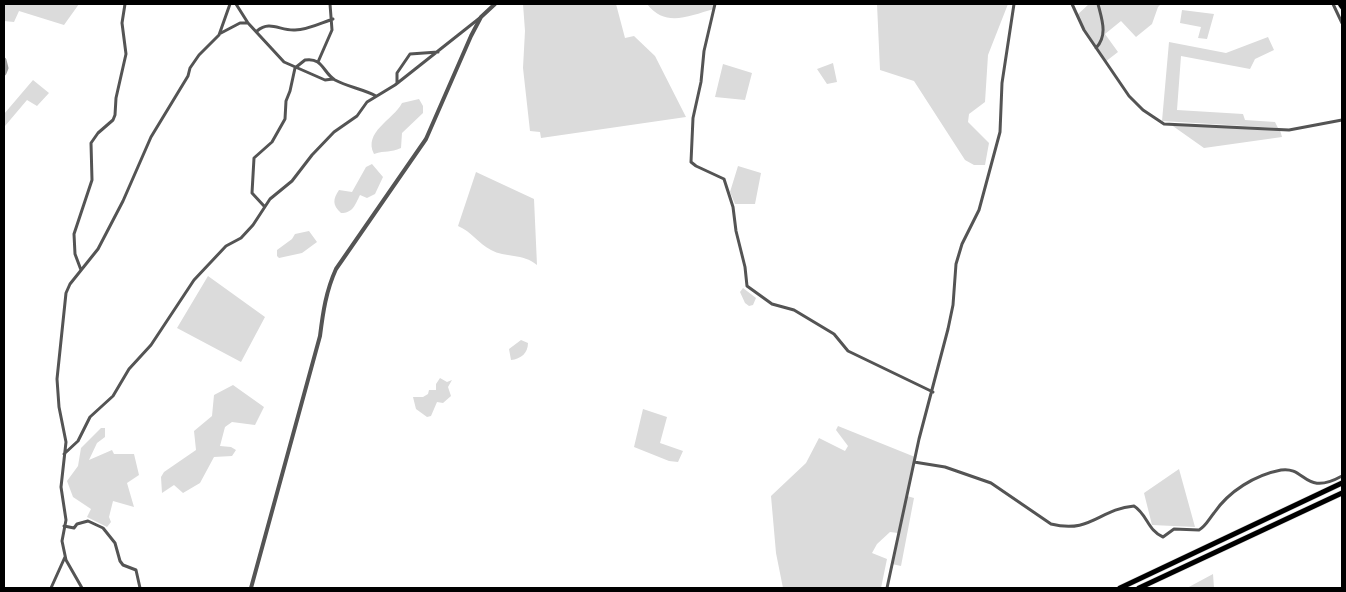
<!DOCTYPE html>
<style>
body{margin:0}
#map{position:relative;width:1346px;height:592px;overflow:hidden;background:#fff;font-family:"Golos Text",sans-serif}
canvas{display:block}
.frame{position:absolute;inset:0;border:5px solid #000;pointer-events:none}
</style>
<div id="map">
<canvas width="1346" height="592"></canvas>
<div class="frame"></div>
</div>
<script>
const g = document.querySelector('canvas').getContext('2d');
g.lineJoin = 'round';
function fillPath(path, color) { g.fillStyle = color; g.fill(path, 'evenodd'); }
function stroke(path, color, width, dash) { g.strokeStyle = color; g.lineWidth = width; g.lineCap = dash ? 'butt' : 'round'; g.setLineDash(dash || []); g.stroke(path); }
const green = new Path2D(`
 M 4,4 L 79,4 L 64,25 L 19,11 L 14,22 L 4,21 Z
 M 523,4 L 616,4 L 625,38 L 634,36 L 655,56 L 686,117 L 541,138 L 540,132 L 530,131 L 523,68 L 525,31 Z
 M 647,4 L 715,4 L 714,9 C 688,16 666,28 647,4 Z
 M 877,4 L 1008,4 L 988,55 L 985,102 L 969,114 L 968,122 L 989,143 L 985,165 L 974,165 L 965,160 L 914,81 L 880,70 Z
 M 1089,4 L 1161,4 L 1158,7 L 1152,24 L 1136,37 L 1121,21 L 1105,34 L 1118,52 L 1105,62 L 1085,34 L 1076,16 Z
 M 1182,10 L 1214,14 L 1207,39 L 1198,38 L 1201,27 L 1180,23 Z
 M 1268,37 L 1274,50 L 1255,59 L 1250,69 L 1181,56 L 1177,110 L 1243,114 L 1245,120 L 1275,122 L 1278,128 L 1162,121 L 1169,42 L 1226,53 Z
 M 833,63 L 837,82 L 827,84 L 817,69 Z
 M 723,64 L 752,73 L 745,100 L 715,97 Z
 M 33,80 L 49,93 L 37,106 L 27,100 L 5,126 L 4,114 Z
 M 419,99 L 423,106 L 423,113 L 402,133 L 401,148 C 390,153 386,150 374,154 C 363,132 393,120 402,103 Z
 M 1170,124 L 1280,130 L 1282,137 L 1204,148 Z
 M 372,164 L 383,177 L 375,194 L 367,198 L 360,195 C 355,205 353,213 341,213 C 332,205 333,199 339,190 L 352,192 L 366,167 Z
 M 738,166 L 761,173 L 755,204 L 735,204 L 730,192 Z
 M 476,172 L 534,199 L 537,265 C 523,253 505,258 491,250 C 478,243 472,232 458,226 Z
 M 309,231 L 317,242 L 302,253 L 279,258 L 277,256 L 277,250 L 292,239 L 295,234 Z
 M 208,276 L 265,317 L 241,362 L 177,328 Z
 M 743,288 L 756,298 L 753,305 L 749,306 L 745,303 L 740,292 Z
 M 521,340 L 528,343 C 528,353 521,359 511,360 L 509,349 Z
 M 440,378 L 447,382 L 452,380 L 448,387 L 451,396 L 443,403 L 437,402 L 431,416 L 427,417 L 416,409 L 413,397 L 423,397 L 428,394 L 429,390 L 436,390 L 436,384 Z
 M 233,385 L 264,407 L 255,425 L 232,422 L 225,427 L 220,446 L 231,447 L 236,450 L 232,456 L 214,457 L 200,483 L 183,493 L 174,485 L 162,493 L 161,477 L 164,472 L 196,450 L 194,431 L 212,416 L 214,395 Z
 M 643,409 L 667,417 L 660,443 L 683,451 L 678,462 L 669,461 L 634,447 Z
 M 838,426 L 915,457 L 907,496 L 914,498 L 901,566 L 892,564 L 898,533 L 890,532 L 877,544 L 872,553 L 887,559 L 881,588 L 783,588 L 776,553 L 771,496 L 806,463 L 819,438 L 845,451 L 848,446 L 836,430 Z
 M 101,428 L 105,428 L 105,437 L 97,443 L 89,460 L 112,450 L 114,454 L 134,454 L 139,475 L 127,483 L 134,507 L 113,501 L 109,517 L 111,522 L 107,527 L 87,517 L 91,509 L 73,497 L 67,481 L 78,466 L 81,448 Z
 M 1179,469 L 1195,527 L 1152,525 L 1144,493 Z
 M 1213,574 L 1214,588 L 1187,588 Z`);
const river = new Path2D(`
 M 4,60 L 6,68 L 4,73`);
const minor = new Path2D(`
 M 236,4 L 248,23 L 284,62 L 325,80 L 333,79
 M 715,4 L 704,51 L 701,82 L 693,118 L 691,162 L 696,166 L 724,179 L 733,207 L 736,231 L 745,267 L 747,286 L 772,304 L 794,310 L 834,334 L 848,351 L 933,392
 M 1072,4 L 1084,30 L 1129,96 L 1143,110 L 1164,124 L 1289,130 L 1342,120
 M 1333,4 L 1342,23
 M 257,31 C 270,20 280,31 295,30 C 308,30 321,23 333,19
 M 221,33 L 240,23 L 247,23
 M 1096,48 C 1108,35 1102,20 1098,4
 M 318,62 L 332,30 L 330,4
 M 397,83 L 397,73 L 410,54 L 438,52
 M 264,206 L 252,193 L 254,158 L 272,142 L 285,119 L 286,101 L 290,91 L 295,68 L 305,60 C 323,57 323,73 335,80 C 348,87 363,89 376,96
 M 81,270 L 75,254 L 74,234 L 92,180 L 91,143 L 98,133 L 113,120 L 115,115 L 116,98 L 126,54 L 122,23 L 125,4
 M 64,454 L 78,441 L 90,417 L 113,396 L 129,369 L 151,345 L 194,280 L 226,246 L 241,238 L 253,225 L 270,199 L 292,181 L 312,155 L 334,132 L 357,116 L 367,102 L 395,85 L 481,17
 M 914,462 L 945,467 L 991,483 L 1051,524 C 1091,534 1099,509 1134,506 C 1147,514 1148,531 1163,537 L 1174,529 L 1199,530 C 1206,526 1209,519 1214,513 C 1229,491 1255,475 1281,470 C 1306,466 1304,497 1342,476
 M 64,526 L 74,528 L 77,524 L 88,521 L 103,528 L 115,543 L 120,561 L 123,565 L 136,570 L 140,588
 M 51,588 L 65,557
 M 82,588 L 66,560 L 62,541 L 66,520 L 61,487 L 66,442 L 59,407 L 57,379 L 66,293 L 70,284 L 98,249 L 123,201 L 151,137 L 188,76 L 190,68 L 199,55 L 219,35 L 230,4
 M 887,588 L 919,439 L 948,329 L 953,305 L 956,264 L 962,244 L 979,210 L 1000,132 L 1002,83 L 1014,4`);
const tertiary = new Path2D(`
 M 251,588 L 320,336 C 323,312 326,291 336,269 L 426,139 L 471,36 L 481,17 L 495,4`);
const primary = new Path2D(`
 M 1340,4 L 1342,7`);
const trunk = new Path2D(`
 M 1120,588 L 1342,483
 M 1139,588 L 1342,493`);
fillPath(green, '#dbdbdb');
stroke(river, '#a2a2a2', 5);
stroke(primary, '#dbdbdb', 5.5);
stroke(trunk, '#dbdbdb', 6);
stroke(minor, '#545454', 3);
stroke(tertiary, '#545454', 4);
stroke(primary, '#000', 4.5);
stroke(trunk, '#000', 5);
</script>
